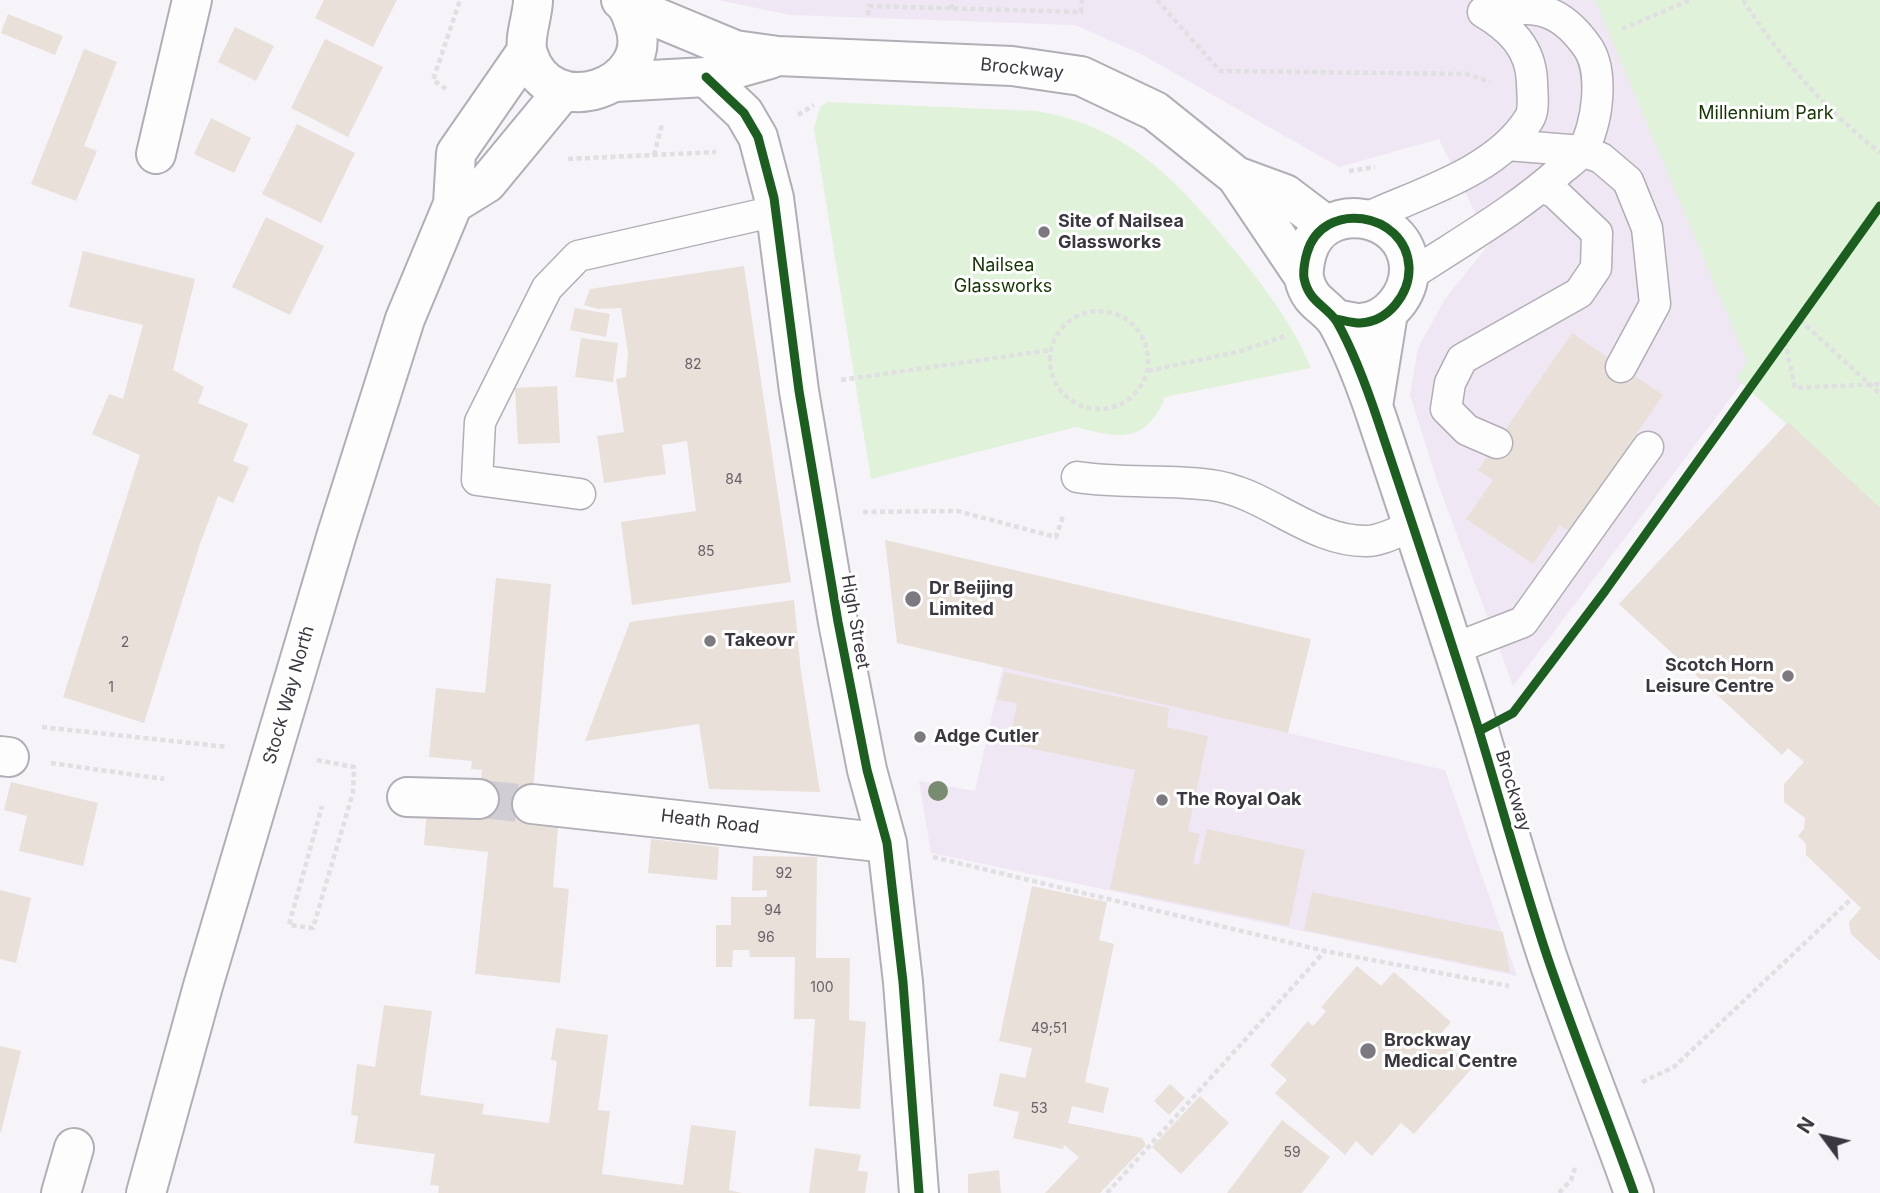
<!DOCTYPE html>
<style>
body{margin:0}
#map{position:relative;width:1880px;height:1193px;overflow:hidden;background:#f6f3f9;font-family:Inter,sans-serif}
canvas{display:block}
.north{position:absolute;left:1789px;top:1102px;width:70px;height:70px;-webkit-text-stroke:5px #fff;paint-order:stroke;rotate:303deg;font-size:19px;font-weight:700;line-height:28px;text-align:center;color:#3b3741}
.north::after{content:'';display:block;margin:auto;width:24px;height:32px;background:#3b3741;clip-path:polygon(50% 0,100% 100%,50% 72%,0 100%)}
</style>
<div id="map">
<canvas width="1880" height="1193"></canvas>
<div class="north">N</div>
</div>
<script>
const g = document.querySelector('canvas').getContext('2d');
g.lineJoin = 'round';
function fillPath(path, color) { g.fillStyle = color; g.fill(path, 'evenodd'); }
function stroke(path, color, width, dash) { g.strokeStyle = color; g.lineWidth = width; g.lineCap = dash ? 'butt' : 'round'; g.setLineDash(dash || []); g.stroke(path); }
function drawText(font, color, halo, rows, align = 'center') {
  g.font = font + ' Inter,sans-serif'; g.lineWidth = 6; g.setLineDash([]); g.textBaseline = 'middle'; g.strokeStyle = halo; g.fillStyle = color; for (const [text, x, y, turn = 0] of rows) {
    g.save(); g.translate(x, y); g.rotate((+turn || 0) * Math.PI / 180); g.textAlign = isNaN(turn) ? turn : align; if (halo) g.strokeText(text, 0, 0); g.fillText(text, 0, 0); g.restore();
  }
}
const commercial = new Path2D(`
 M 718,0 L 1618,0 L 1766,351 L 1513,686 L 1438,484 L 1410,395 L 1418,348 L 1445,299 L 1490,243 L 1439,139 L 1339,167 L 1141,54 L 1075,25 L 790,15 Z
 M 1003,666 L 1445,770 L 1517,976 L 931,853 L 919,781 L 975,791 Z`);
const green = new Path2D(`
 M 1595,0 L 1880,0 L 1880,509 L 1737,379 L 1747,361 Z
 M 827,102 L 1036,111 C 1129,126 1180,184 1236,252 C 1265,288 1293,324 1311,368 L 1165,397 C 1146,445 1117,438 1076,427 L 871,479 L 814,128 L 820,107 Z`);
const building = new Path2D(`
 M 324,0 L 397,0 L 373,47 L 315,18 Z
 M 8,14 L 63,36 L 55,55 L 1,33 Z
 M 235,27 L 274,46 L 256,81 L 218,62 Z
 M 325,39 L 383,67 L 348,137 L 291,108 Z
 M 84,49 L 117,62 L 84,146 L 97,151 L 76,201 L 31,184 Z
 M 211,118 L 251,138 L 234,173 L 194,154 Z
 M 297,124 L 355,153 L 321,223 L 262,194 Z
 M 266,217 L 324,246 L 290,315 L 232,287 Z
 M 83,251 L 195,279 L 173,370 L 204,387 L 198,403 L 248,424 L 233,461 L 249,467 L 233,503 L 218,496 L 200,544 L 144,723 L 63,697 L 140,455 L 92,434 L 109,394 L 123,399 L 143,325 L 69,307 Z
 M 744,266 L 791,582 L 632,605 L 621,522 L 696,511 L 687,441 L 662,445 L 666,474 L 604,483 L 597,436 L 624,432 L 616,379 L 626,377 L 628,353 L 621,308 L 598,309 L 584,305 L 590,289 Z
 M 575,308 L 610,314 L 606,337 L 570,330 Z
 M 1572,333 L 1663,395 L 1570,532 L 1560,525 L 1533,564 L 1466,519 L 1493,480 L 1478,470 Z
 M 581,338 L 618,343 L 613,382 L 575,377 Z
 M 557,386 L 560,443 L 518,444 L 515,388 Z
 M 1788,422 L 1880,508 L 1880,961 L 1851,934 L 1849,922 L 1861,908 L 1806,855 L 1806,844 L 1798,836 L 1804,829 L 1805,818 L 1784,802 L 1784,784 L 1804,762 L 1788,748 L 1782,755 L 1619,604 Z
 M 885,540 L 1311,639 L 1288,733 L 897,643 Z
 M 496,578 L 551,584 L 530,825 L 558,827 L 553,887 L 569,889 L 560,983 L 475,974 L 488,852 L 424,845 L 427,809 L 477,814 L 482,770 L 471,769 L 472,761 L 429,757 L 436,688 L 485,693 Z
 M 794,600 L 801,672 L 820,792 L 709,789 L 699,724 L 585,741 L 630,622 Z
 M 1004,672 L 1169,708 L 1167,727 L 1208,736 L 1188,831 L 1200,834 L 1193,863 L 1199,865 L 1207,829 L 1305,850 L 1289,926 L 1110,889 L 1135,770 L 1009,744 L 1017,703 L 997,700 Z
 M 11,782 L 98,803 L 83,866 L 19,851 L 27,816 L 4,810 Z
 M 651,839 L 719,847 L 717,880 L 648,873 Z
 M 753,856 L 817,857 L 816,958 L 850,958 L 849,1020 L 866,1022 L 860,1109 L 809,1106 L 815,1019 L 794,1019 L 795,957 L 750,957 L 749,950 L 733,950 L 732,967 L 716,967 L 716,925 L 731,925 L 731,897 L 767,897 L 767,890 L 752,891 Z
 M 1032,886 L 1107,902 L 1099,940 L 1114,944 L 1085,1082 L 1109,1088 L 1103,1113 L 1072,1106 L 1068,1123 L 1142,1138 L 1146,1145 L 1100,1193 L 1045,1193 L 1079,1157 L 1064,1145 L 1063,1149 L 1013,1138 L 1019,1112 L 993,1106 L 1000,1073 L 1025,1078 L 1032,1048 L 999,1041 Z
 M 0,890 L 31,898 L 16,963 L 0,959 Z
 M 1312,892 L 1503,932 L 1510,973 L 1304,930 Z
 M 1357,966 L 1381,986 L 1394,972 L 1451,1022 L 1438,1037 L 1473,1067 L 1414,1134 L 1401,1123 L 1372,1156 L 1356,1141 L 1345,1155 L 1275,1093 L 1287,1080 L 1270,1065 L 1308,1021 L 1313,1026 L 1326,1011 L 1321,1007 Z
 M 384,1005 L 432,1011 L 420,1095 L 484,1104 L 482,1114 L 549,1123 L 557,1061 L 551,1060 L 556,1028 L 608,1035 L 598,1110 L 610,1111 L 602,1174 L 683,1185 L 691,1125 L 736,1131 L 729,1190 L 742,1193 L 438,1193 L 439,1186 L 430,1185 L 435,1154 L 354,1143 L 358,1116 L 351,1115 L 357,1064 L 375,1067 Z
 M 0,1046 L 21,1051 L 1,1132 L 0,1132 Z
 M 1170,1084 L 1185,1098 L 1169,1115 L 1154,1101 Z
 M 1200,1096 L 1229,1123 L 1181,1174 L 1152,1147 Z
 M 1282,1120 L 1330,1157 L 1302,1193 L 1227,1193 Z
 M 815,1148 L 861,1155 L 858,1171 L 868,1172 L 865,1193 L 809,1193 Z
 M 999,1170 L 1001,1193 L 968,1193 L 968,1174 Z`);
const minorTunnel = new Path2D(`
 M 479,799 L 532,804`);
const path = new Path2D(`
 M 1157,0 L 1220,71 L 1467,74 L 1490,82
 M 1743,0 C 1784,63 1821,105 1880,153
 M 951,9 L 952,0
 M 868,15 L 869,6 L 1081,12 L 1082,0
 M 1622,29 L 1690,0
 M 446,89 L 433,80 L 460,0
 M 798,115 L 814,105
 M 654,155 L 662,124
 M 568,159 L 716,152
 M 1349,171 L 1375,167
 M1050 360a49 49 0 1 1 98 0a49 49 0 1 1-98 0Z
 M 1800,320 L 1880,394
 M 1785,341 L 1795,388 L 1880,384
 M 1148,371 L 1241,351 L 1288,335
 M 841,380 L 1051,350
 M 863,512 L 957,511 L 1056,537 L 1063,516
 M 42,727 L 228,747
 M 317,760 L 354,767 L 353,792 L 313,928 L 289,925 L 322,806
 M 51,763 L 164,779
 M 933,857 L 1325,951 L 1509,986
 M 1642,1082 L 1674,1067 L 1850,900
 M 1107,1193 L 1325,951
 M 1559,1193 L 1571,1180 L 1575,1168`);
const service = new Path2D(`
 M 1507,145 L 1582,151 L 1601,158 L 1628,181 L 1647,228 L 1655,304 L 1621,367
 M 1366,218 C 1420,193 1496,172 1529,119 C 1535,110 1532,93 1532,82 C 1531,48 1510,28 1483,12 C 1529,7 1555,2 1586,45 C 1605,69 1598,126 1582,151 C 1577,158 1568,164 1562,169 C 1516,211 1460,242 1409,276
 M 1497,443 L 1467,430 L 1446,409 L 1450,383 L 1462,359 L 1579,293 L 1596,268 L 1597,233 L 1554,192 L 1541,188
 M 1077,477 C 1122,484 1167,479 1211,485 C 1266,492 1310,542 1367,541 C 1381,541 1399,531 1413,526
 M 580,494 L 477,480 L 480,422 L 547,288 L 578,256 L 776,211
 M 1453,649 L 1523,622 L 1648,447`);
const minor = new Path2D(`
 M 706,77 L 744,113 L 758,137 L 774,198 L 799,391 L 838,622 L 867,770 L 887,843 L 903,982 L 919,1193
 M 156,154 L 192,0
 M 0,756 L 9,757
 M 407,797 L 479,799
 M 532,804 L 887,843
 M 61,1193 L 74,1148`);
const tertiary = new Path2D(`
 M 627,5 L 735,50 L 778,56 L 1012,66 L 1081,76 L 1155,111 L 1236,176 L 1285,194 L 1326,225
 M 615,82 L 706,77 L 770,59
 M 1236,176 L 1304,277
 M 1335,319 C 1343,320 1352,323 1360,323 C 1388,322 1410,294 1409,267 C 1406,211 1322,199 1307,253 C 1305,259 1303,271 1304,278 C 1309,303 1326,305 1337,322 C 1354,352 1367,388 1378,421 C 1412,523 1446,624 1478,727 C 1501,803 1522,880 1547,956 C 1574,1036 1606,1114 1634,1193
 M 1373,406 L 1388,313`);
const secondary = new Path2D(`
 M 533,0 C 533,16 523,39 528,54 C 550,125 658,86 634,23 C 631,14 629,6 621,0
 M 453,204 L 487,183 L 563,91
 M 146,1193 L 203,986 L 337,534 L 405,319 L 453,204 L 456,153 L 526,52`);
const cycleway = new Path2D(`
 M 706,77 L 744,113 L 758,137 L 774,198 L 799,391 L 838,622 L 867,770 L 887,843 L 903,982 L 919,1193
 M 1335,319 C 1343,320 1352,323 1360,323 C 1388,322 1410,294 1409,267 C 1406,211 1322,199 1307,253 C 1305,259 1303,271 1304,278 C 1309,303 1326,305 1337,322 C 1354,352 1367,388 1378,421 C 1412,523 1446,624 1478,727 C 1501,803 1522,880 1547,956 C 1574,1036 1606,1114 1634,1193
 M 1479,731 L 1513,713 L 1605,591 L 1880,206`);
const trees = [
 [938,791]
];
const markers = [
 [1044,232,7,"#7c7981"],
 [913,599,9,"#7c7981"],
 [710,641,7,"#7c7981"],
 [1788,676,7,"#7c7981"],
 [920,737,7,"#7c7981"],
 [1162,800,7,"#7c7981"],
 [1368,1051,9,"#7c7981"]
];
const numberNames = [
 ["82",693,365],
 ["84",734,480],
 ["85",706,552],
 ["2",125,643],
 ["1",111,688],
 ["92",784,874],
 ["94",773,911],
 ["96",766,938],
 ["100",822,988],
 ["49;51",1049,1029],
 ["53",1039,1109],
 ["59",1292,1153]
];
const streetNames = [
 ["Brockway",1022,69,6],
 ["High Street",855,622,80],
 ["Stock Way North",289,695,-74],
 ["Brockway",1513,791,73],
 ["Heath Road",710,822,7]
];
const parkNames = [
 ["Millennium Park",1766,114],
 ["Nailsea",1003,266],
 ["Glassworks",1003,287]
];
const poiNames = [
 ["Site of Nailsea",1058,222],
 ["Glassworks",1058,243],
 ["Dr Beijing",929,589],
 ["Limited",929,610],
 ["Takeovr",724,641],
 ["Scotch Horn",1774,666,"right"],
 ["Leisure Centre",1774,687,"right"],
 ["Adge Cutler",934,737],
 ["The Royal Oak",1176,800],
 ["Brockway",1384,1041],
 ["Medical Centre",1384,1062]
];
fillPath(commercial, '#f0e7f4');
fillPath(green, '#e0f2d9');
fillPath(building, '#e9e0da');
stroke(minorTunnel, '#d1cdd4', 38, [38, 19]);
stroke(service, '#b1aeb5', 33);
stroke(minor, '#b1aeb5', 42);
stroke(tertiary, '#b1aeb5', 42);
stroke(secondary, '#b1aeb5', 42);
stroke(path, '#e0dfe1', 4.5, [5, 3.5]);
stroke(service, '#fefdfe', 30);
stroke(minor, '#fefdfe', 38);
stroke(tertiary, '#fefdfe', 38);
stroke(secondary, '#fefdfe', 38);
stroke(cycleway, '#1b5e20', 9);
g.fillStyle = '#798b70';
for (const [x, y] of trees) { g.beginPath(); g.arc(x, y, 10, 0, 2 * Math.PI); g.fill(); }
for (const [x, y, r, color] of markers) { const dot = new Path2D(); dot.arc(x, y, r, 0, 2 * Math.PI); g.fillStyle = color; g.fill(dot); stroke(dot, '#fff', 2.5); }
drawText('14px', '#666167', null, numberNames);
drawText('18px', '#3b3741', '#fff', streetNames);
drawText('18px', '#133600', '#fff', parkNames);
drawText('bold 18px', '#3b3741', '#fff', poiNames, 'left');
</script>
